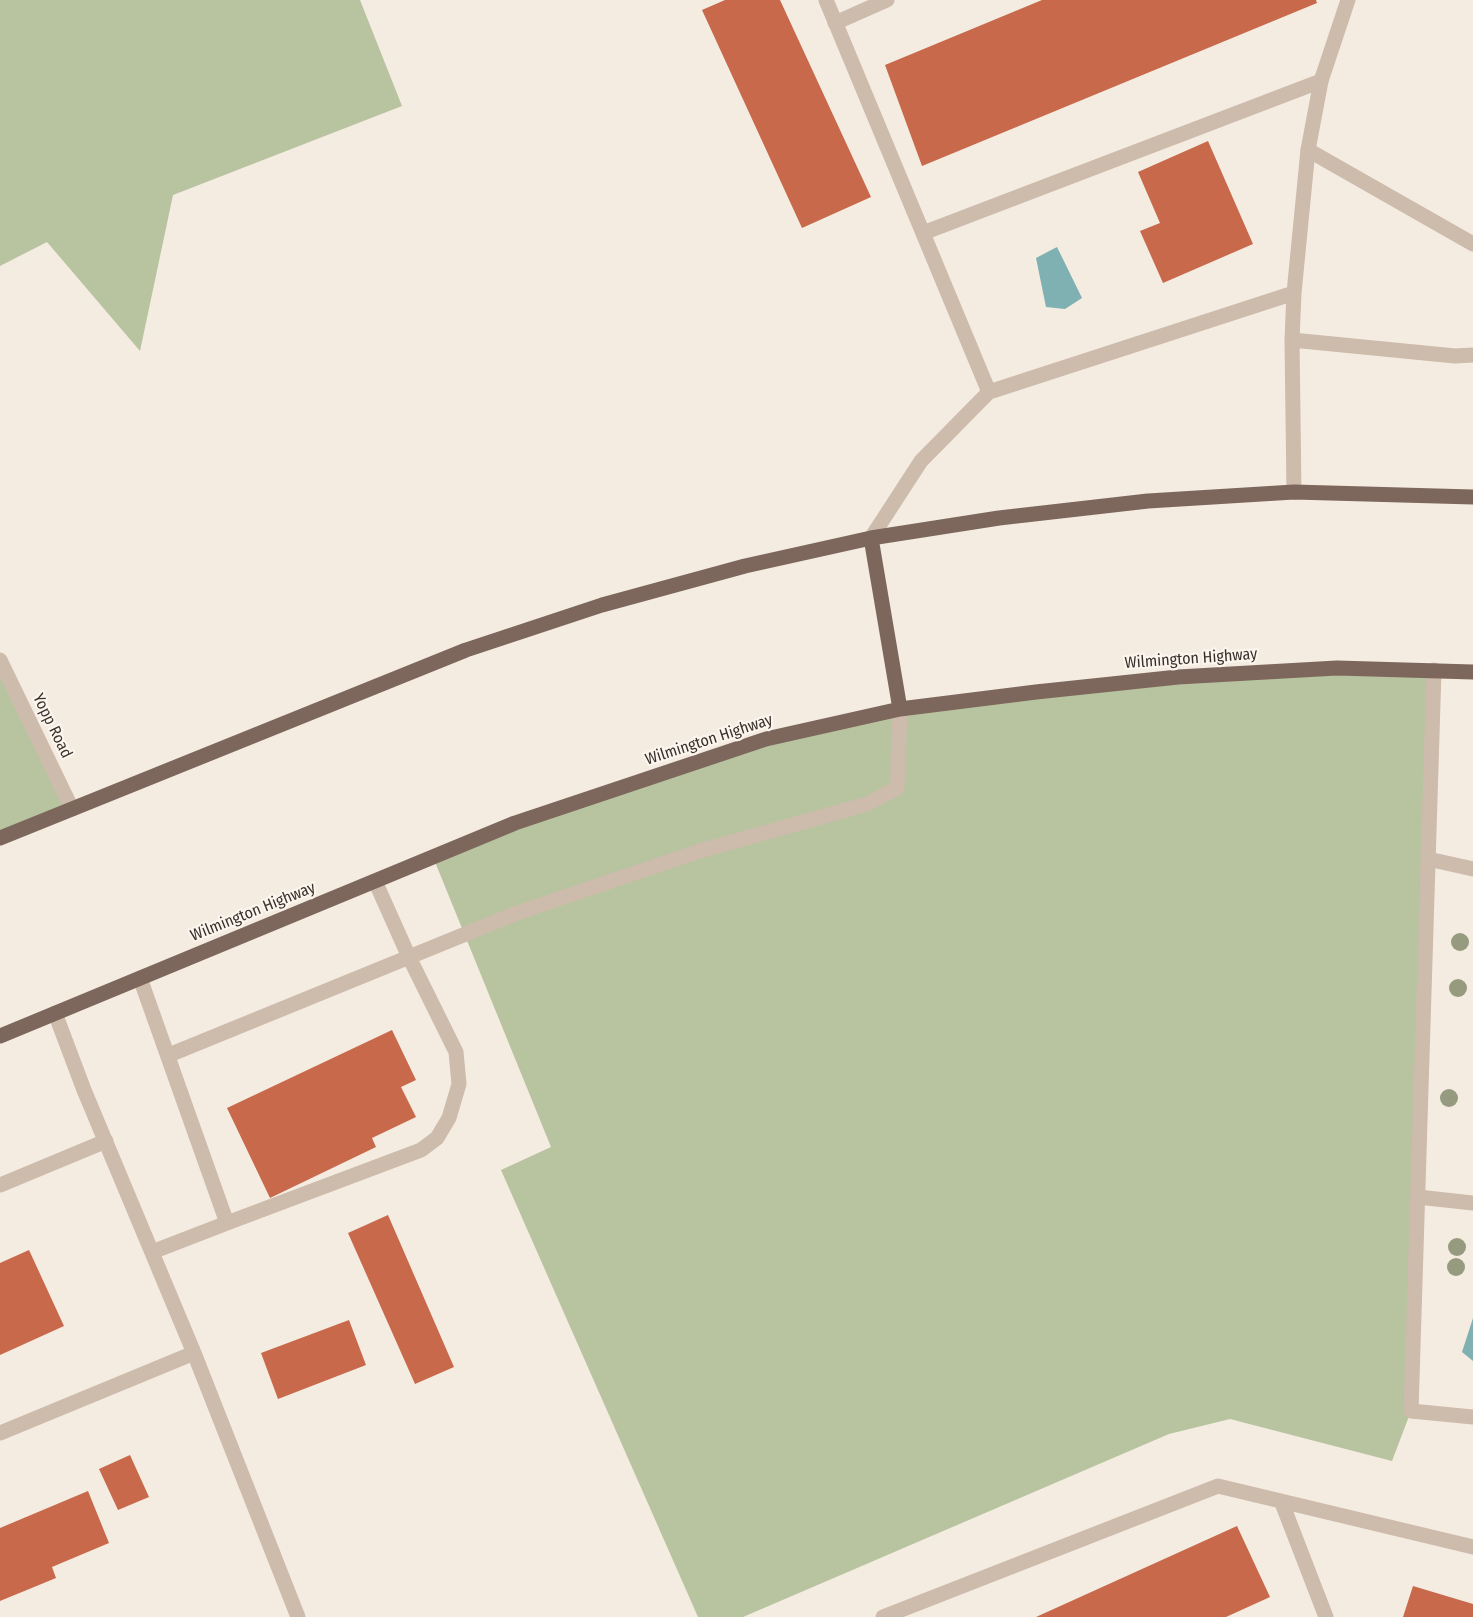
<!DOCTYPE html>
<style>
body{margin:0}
canvas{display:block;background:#f4ebe1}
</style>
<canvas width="1473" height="1617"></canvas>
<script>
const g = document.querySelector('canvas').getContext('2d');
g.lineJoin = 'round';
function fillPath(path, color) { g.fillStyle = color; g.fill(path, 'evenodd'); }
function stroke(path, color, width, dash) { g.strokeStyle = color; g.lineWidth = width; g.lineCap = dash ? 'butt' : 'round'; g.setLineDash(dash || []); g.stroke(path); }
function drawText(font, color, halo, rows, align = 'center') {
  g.font = font + ' "Fira Sans Condensed",sans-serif'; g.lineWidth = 4.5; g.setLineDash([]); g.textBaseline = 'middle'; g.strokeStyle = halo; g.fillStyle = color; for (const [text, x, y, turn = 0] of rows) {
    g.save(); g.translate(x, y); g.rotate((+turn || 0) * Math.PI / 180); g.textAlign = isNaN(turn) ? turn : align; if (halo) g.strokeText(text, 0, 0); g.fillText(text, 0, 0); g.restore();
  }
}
const green = new Path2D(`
 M 0,0 L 360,0 L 402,106 L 173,195 L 140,351 L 47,242 L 0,266 Z
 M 0,660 L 72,809 L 0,838 Z
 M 1434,670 L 1411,1411 L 1392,1461 L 1230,1419 L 1169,1434 L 743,1617 L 698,1617 L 501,1170 L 551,1147 L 433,857 L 766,739 L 900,709 L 1178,677 Z`);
const water = new Path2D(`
 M 1057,247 L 1082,298 L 1065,309 L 1046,307 L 1036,258 Z
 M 1473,1318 L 1473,1361 L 1462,1352 Z`);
const building = new Path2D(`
 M 725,0 L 780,0 L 871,197 L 802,228 L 702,10 Z
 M 1042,0 L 1316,0 L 1317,3 L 922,166 L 885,65 Z
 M 1208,141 L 1253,244 L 1163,283 L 1140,231 L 1160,223 L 1138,172 Z
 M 392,1030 L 416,1080 L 401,1087 L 416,1117 L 372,1138 L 376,1147 L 270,1198 L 227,1108 Z
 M 388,1215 L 454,1367 L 415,1384 L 348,1233 Z
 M 29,1250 L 64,1326 L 0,1355 L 0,1263 Z
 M 349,1320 L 366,1365 L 278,1399 L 261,1353 Z
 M 130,1455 L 149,1497 L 118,1510 L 99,1469 Z
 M 88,1491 L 109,1543 L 52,1567 L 56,1578 L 0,1601 L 0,1528 Z
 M 1237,1526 L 1270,1597 L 1226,1617 L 1036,1617 Z
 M 1413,1586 L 1473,1604 L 1473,1617 L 1403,1617 Z`);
const service = new Path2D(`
 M 835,23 L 887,0
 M 1308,150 L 1473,244
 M 923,233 L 1321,81
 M 1434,670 L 1411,1411 L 1473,1417
 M 1428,859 L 1473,869
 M 140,978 L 227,1223 L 152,1252
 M 55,1013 L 84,1090 L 194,1353 L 298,1617
 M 169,1055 L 517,913 L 700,851 L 867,804 L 897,788 L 900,709
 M 0,1185 L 106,1141
 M 227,1223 L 421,1150 L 437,1138 L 449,1118 L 459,1084 L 456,1052 L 409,957 L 375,881
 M 0,1433 L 194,1353`);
const minor = new Path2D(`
 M 826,0 L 989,392
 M 1292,340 L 1455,356 L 1473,355
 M 1294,492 L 1292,340 L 1294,293 L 1308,150 L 1321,81 L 1348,0
 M 871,538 L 921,461 L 989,392 L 1294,293
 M 0,660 L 72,809
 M 1418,1197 L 1473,1203
 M 1282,1503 L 1326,1617
 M 883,1617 L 1218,1486 L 1473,1547`);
const primary = new Path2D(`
 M 871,538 L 900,709
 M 0,838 L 466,650 L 602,605 L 745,566 L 871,538 L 999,518 L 1148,501 L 1294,492 L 1473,497
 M 0,1036 L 515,823 L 766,739 L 900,709 L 1036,692 L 1178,677 L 1337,668 L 1473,672`);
const trees = [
 [1460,942],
 [1458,988],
 [1449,1098],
 [1457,1247],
 [1456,1267]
];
const streetNames = [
 ["Wilmington Highway",1191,659,-4],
 ["Yopp Road",52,726,64],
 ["Wilmington Highway",709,740,-18],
 ["Wilmington Highway",253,912,-22]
];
fillPath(green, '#b8c4a0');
fillPath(water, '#7fb0b2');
fillPath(building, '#c8694b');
stroke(service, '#cdbbac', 15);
stroke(minor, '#cdbbac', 15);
stroke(primary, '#7d675c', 15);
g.fillStyle = '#969b7f';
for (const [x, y] of trees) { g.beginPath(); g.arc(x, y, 9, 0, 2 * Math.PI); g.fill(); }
drawText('16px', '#3b302b', '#fbf5ee', streetNames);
</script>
